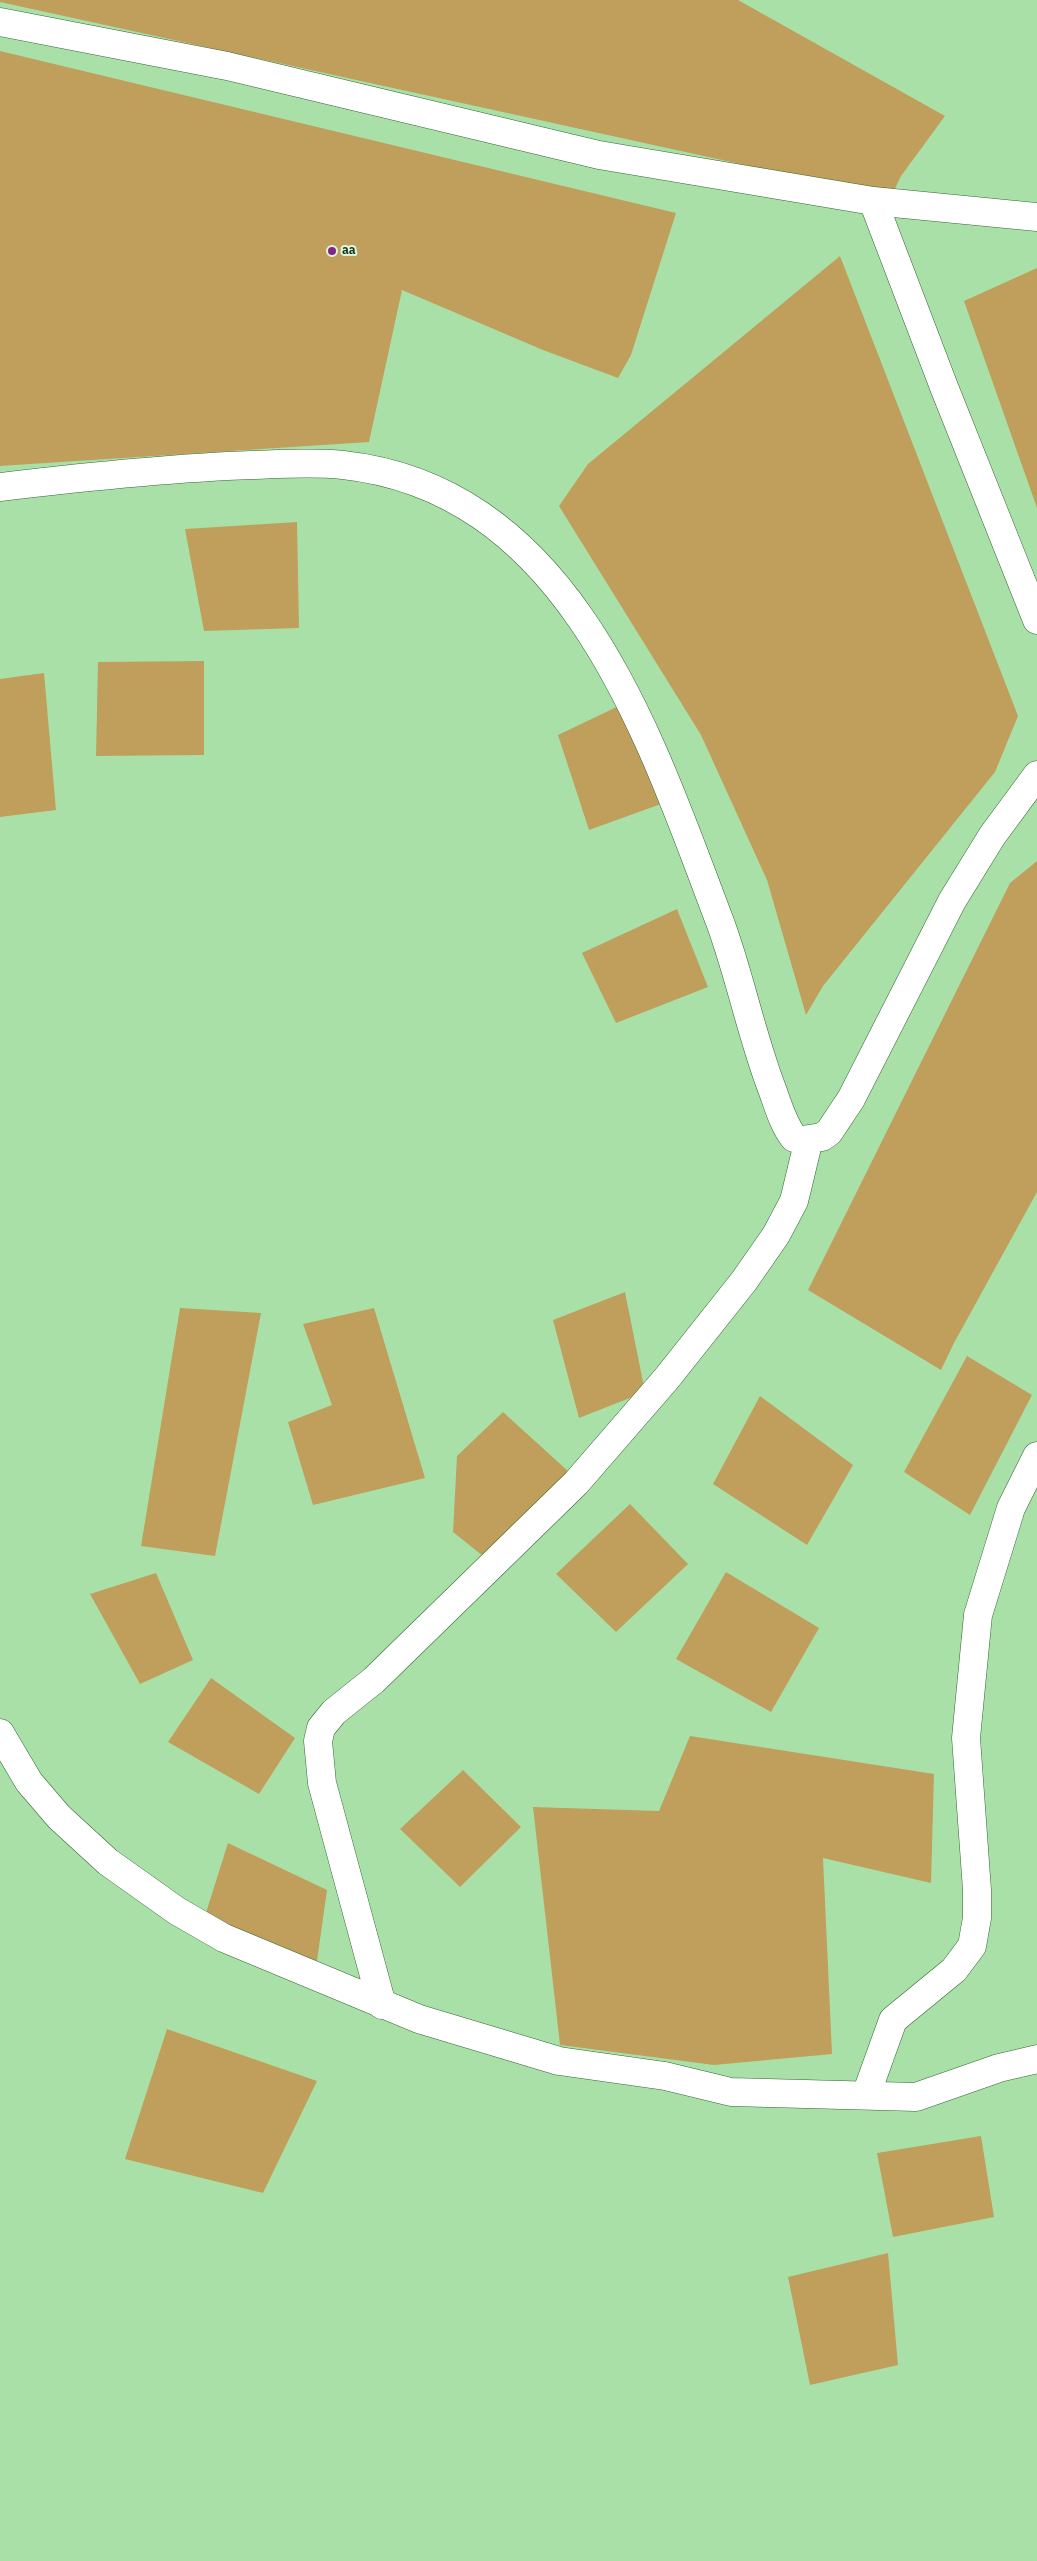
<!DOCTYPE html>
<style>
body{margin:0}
canvas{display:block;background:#a9e0a8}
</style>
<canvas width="1037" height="2561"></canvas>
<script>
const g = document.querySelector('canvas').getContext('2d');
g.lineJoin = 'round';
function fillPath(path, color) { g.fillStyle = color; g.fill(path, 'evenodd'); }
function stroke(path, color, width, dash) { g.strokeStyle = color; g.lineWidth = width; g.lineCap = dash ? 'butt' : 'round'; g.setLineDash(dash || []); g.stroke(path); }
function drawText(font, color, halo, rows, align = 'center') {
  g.font = font + ' "IBM Plex Sans",sans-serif'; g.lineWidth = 4; g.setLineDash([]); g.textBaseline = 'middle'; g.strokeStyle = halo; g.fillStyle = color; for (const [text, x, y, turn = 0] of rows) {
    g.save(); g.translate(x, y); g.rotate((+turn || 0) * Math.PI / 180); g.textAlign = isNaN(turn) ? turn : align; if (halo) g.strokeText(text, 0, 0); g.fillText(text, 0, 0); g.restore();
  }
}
const building = new Path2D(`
 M 0,0 L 738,0 L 945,116 L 901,176 L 891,197 L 0,2 Z
 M 0,51 L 676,213 L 631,355 L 618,378 L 543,350 L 402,290 L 369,442 L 0,466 Z
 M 840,256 L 1018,716 L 995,772 L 823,986 L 806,1015 L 767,880 L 701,735 L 559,506 L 588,464 Z
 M 1037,268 L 1037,508 L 964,301 Z
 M 297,522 L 299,628 L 204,631 L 185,529 Z
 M 204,661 L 204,755 L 96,756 L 98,662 Z
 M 44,673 L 56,810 L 0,817 L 0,679 Z
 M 625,703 L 661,804 L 589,830 L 558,735 Z
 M 1037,861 L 1037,1192 L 954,1343 L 941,1370 L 808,1290 L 1010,883 Z
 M 677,909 L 708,987 L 616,1023 L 582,953 Z
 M 625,1292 L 645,1392 L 579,1418 L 553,1320 Z
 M 180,1308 L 261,1313 L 215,1556 L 141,1546 Z
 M 374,1308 L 425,1478 L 313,1505 L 288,1422 L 332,1405 L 303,1324 Z
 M 967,1356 L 1032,1395 L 970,1515 L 904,1472 Z
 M 760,1396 L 853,1465 L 807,1545 L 713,1484 Z
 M 503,1412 L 569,1472 L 483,1556 L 453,1532 L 457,1456 Z
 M 630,1504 L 688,1564 L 616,1632 L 556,1574 Z
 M 726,1572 L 819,1628 L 771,1712 L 676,1659 Z
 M 156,1573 L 193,1660 L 140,1684 L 90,1594 Z
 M 211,1678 L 295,1738 L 259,1794 L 168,1742 Z
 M 690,1736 L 934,1774 L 931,1883 L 823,1858 L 832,2054 L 714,2065 L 560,2045 L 533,1807 L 659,1811 Z
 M 463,1770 L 521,1827 L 460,1887 L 400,1829 Z
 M 228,1843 L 327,1890 L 316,1968 L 205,1916 Z
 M 167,2029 L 317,2081 L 263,2193 L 125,2159 Z
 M 981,2136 L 994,2217 L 893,2237 L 877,2153 Z
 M 888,2253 L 898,2365 L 810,2385 L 788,2277 Z`);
const street = new Path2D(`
 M 0,22 L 227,66 L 599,155 L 873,201 L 1037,217
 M 873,201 L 944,387 L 1037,620
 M 0,487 C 84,477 168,468 252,465 C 282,464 313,462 343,465 C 572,490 650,738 720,922 C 740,976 751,1034 772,1089 C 778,1105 783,1124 794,1138 L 802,1140 L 822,1137 L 829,1132 L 851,1099 L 952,901 L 992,836 L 1037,775
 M 0,1733 L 29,1782 L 59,1817 L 108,1862 L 177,1911 L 224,1938 L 419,2019 L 559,2061 L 665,2076 L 731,2092 L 916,2097 L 999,2068 L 1037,2059
 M 382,2005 L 322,1783 L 318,1741 L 321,1728 L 334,1712 L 374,1680 L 576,1483 L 667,1378 L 744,1281 L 776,1235 L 794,1201 L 809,1139
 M 866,2095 L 893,2020 L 954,1970 L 972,1946 L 977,1918 L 977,1890 L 966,1738 L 978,1615 L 1011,1508 L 1037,1456`);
const markers = [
 [332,251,5,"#83238d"]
];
const poiNames = [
 ["aa",342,251]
];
fillPath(building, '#c09f5c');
stroke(street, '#346634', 29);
stroke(street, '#fff', 28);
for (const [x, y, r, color] of markers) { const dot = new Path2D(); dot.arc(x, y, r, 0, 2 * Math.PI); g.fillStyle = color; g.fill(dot); stroke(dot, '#ddf9dc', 2); }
drawText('bold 12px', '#1d331d', '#ddf9dc', poiNames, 'left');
</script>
